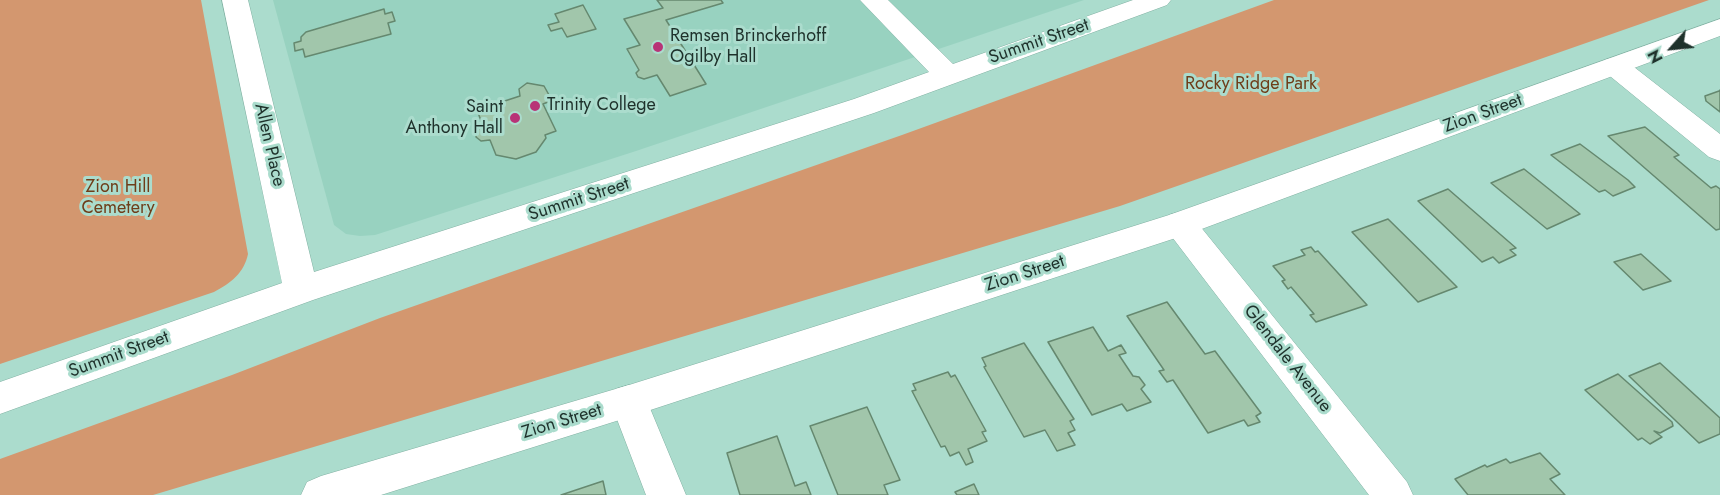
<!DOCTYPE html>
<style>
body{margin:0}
#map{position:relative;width:1720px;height:495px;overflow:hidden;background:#abdccd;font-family:Jost,sans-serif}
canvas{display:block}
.north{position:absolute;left:1642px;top:18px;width:60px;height:60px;-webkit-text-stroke:4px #abdccd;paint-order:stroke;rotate:243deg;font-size:16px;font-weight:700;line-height:24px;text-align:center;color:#1e312b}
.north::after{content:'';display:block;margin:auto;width:21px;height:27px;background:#1e312b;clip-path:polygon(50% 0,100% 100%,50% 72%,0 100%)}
</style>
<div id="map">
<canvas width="1720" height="495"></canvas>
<div class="north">N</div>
</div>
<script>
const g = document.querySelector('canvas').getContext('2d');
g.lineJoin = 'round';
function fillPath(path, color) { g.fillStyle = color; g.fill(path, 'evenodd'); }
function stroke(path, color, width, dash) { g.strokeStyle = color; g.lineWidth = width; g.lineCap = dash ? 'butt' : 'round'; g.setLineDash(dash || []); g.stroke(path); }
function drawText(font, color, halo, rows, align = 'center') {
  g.font = font + ' Jost,sans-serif'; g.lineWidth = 6; g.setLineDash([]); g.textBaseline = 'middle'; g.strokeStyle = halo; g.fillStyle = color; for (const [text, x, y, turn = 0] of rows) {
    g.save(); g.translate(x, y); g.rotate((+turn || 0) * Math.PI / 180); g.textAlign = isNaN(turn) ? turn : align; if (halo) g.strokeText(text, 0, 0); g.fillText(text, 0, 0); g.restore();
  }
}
const built = new Path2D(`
 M 273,0 L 1084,0 L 636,151 L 375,235 L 360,236 L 346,234 L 334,225 Z`);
const green = new Path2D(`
 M 0,0 L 201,0 L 248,254 C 244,273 231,283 214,292 L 0,364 Z
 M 1274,0 L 1709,0 L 1120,206 L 153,495 L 0,495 L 0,459 L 232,375 L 380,318 L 902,135 Z`);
const building = new Path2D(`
 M 657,0 L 721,0 L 723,3 L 666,20 L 706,84 L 670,96 L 657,75 L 644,79 L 638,77 L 636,73 L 639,70 L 627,49 L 640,45 L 624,19 L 663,8 Z
 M 583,5 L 596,29 L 567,37 L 562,28 L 551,31 L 548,25 L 559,22 L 555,14 Z
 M 384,9 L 385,14 L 392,12 L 395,21 L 388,23 L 391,34 L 305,57 L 303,49 L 295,51 L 294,43 L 301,41 L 301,37 L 306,32 Z
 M 527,83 L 544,86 L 549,95 L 546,96 L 548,102 L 543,104 L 556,131 L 545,135 L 546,138 L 536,152 L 516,159 L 496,155 L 490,140 L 481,141 L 476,137 L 477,131 L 483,126 L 477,110 L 520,96 L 519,89 Z
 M 1719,91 L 1720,90 L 1720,112 L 1706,101 L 1705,96 Z
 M 1645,127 L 1679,155 L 1674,157 L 1711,188 L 1716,186 L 1720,189 L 1720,229 L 1716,230 L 1608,136 Z
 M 1580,144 L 1628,180 L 1635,187 L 1613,196 L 1605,190 L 1599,192 L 1551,155 Z
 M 1524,169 L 1580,214 L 1547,229 L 1491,183 Z
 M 1448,189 L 1516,248 L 1510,250 L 1516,255 L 1499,263 L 1493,257 L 1482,262 L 1418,201 Z
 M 1388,219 L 1447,277 L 1457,287 L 1418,302 L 1352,232 Z
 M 1311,247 L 1315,252 L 1318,251 L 1367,305 L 1316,322 L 1310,315 L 1314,314 L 1291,287 L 1288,289 L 1282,281 L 1285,280 L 1273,266 L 1305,255 L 1301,250 Z
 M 1641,254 L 1671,281 L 1643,290 L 1614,262 Z
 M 1167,302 L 1205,354 L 1215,351 L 1261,413 L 1256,416 L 1260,422 L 1248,426 L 1244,420 L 1208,433 L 1173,380 L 1167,382 L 1159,371 L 1164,370 L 1127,316 Z
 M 1093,327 L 1108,351 L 1121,345 L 1126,353 L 1119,355 L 1133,376 L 1139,377 L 1145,385 L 1141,389 L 1151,402 L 1127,411 L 1122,404 L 1092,415 L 1048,342 Z
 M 1024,343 L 1074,419 L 1070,421 L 1075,430 L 1068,433 L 1075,445 L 1057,451 L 1045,430 L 1024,437 L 984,367 L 986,366 L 982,358 Z
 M 1660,363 L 1720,418 L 1720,434 L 1699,443 L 1629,376 Z
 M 948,372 L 951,377 L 955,375 L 986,431 L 982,432 L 987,441 L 968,449 L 973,462 L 966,465 L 959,452 L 950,456 L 945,446 L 941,447 L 912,391 L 916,390 L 913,384 Z
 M 1618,374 L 1672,422 L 1673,426 L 1660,433 L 1654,431 L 1662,437 L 1650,444 L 1642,438 L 1638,440 L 1585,390 Z
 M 867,407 L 900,480 L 884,485 L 888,495 L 838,495 L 810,426 Z
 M 777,436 L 795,486 L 806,482 L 811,495 L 740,495 L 727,453 Z
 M 1540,453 L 1560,474 L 1550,479 L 1565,495 L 1468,495 L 1455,479 L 1485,465 L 1487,467 L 1506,459 L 1510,463 Z
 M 603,481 L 606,495 L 561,495 Z
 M 974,484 L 979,495 L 957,495 L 955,492 Z`);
const minor = new Path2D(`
 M 222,0 L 248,0 L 314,272 L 854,99 L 929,72 L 860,0 L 888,0 L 953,64 L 1133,0 L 1171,0 L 1167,5 L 874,113 L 313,300 L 0,414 L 0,382 L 282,283 Z
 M 1615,57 L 1625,60 L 1720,134 L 1720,161 L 1709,157 L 1605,72 L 1601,66 L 1605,60 Z
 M 1180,212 L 1191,215 L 1407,482 L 1413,495 L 1369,495 L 1169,233 L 1164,224 L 1169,215 Z
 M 629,385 L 642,389 L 686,495 L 646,495 L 610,401 L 616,389 Z`);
const secondary = new Path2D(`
 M 1720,19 L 1720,36 L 1191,233 L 629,417 L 381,495 L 301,495 L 307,482 L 321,476 L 629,385 L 1169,215 Z`);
const markers = [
 [658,47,6,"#b83377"],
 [535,106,6,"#b83377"],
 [515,118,6,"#b83377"]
];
const poiNames = [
 ["Remsen Brinckerhoff",670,37],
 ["Ogilby Hall",670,58],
 ["Trinity College",547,106],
 ["Saint",503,108,"right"],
 ["Anthony Hall",503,129,"right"]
];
const streetNames = [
 ["Summit Street",1039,42,-19],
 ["Zion Street",1483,114,-20],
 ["Allen Place",269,145,77],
 ["Summit Street",579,200,-18],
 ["Zion Street",1025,274,-18],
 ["Summit Street",119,355,-20],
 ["Glendale Avenue",1287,359,52],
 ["Zion Street",562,422,-17]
];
const parkNames = [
 ["Rocky Ridge Park",1251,85],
 ["Zion Hill",118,188],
 ["Cemetery",118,209]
];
fillPath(built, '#98d2c0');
fillPath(green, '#d3976f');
fillPath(building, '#a1c6ab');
stroke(building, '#65886f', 1.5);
stroke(minor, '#81b0a2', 1);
stroke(secondary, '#81b0a2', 1);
fillPath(minor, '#fff');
fillPath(secondary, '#fff');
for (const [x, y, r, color] of markers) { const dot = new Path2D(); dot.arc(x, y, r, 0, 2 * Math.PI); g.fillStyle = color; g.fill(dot); stroke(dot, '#abdccd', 2); }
drawText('18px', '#1e312b', '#abdccd', poiNames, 'left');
drawText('18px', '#1e312b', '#abdccd', streetNames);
drawText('18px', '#6e3d19', '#abdccd', parkNames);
</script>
